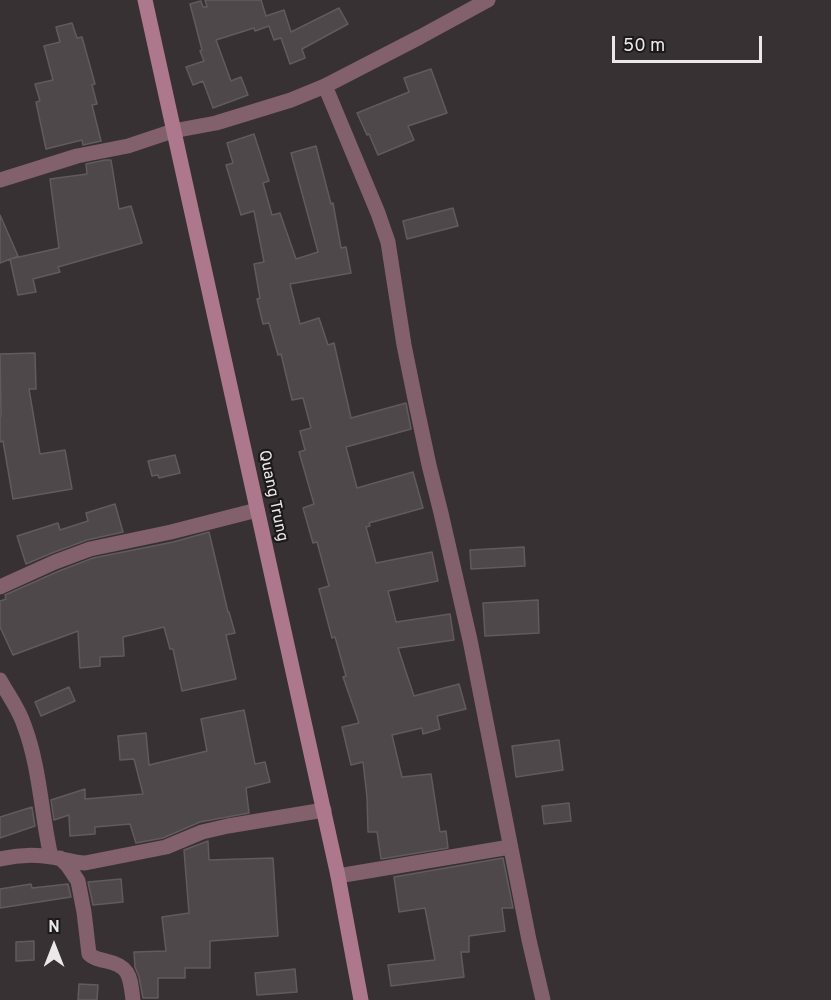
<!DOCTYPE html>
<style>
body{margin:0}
#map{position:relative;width:831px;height:1000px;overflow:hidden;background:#373133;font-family:Overpass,sans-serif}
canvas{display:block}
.north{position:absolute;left:24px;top:916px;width:60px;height:60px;-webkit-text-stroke:4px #1c191a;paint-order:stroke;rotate:0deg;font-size:16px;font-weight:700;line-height:24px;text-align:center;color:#ece8e9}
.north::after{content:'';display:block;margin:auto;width:21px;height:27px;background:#ece8e9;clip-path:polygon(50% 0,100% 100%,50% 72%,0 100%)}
.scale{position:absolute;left:612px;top:36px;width:150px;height:27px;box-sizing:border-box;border:3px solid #ece8e9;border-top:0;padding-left:8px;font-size:18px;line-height:21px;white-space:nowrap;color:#ece8e9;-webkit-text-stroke:4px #1c191a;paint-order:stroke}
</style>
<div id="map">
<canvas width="831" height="1000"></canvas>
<div class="north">N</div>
<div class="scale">50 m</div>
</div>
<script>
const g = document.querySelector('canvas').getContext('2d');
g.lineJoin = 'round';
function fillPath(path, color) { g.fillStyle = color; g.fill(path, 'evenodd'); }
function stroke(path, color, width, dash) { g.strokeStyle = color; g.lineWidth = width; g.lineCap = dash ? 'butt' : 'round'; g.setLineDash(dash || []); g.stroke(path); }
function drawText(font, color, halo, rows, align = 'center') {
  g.font = font + ' Overpass,sans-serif'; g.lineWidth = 4.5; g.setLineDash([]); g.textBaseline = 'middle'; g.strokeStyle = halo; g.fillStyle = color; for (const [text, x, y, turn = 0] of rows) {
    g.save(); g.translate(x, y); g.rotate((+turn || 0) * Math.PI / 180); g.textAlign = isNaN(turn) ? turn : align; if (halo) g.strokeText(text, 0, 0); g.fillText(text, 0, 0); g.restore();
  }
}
const building = new Path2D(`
 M 205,0 L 261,0 L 266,16 L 284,10 L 291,32 L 339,8 L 348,24 L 302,49 L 305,58 L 290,64 L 281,38 L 274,40 L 269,26 L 255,31 L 254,28 L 216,40 L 231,81 L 241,77 L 248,95 L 213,108 L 203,81 L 193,85 L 186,67 L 204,61 L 200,51 L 202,50 L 190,4 L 201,1 L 203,7 L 207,7 Z
 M 72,23 L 77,38 L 82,37 L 95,84 L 92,85 L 97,104 L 92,105 L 101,141 L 83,145 L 82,140 L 46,149 L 36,102 L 40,101 L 35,84 L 53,80 L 44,46 L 60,42 L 56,27 Z
 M 431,69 L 447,113 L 408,126 L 414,140 L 378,155 L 369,134 L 367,135 L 357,113 L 409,92 L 404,78 Z
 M 254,134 L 269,181 L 263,183 L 272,215 L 280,213 L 296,259 L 318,252 L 291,153 L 316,146 L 331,204 L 333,203 L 341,248 L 346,247 L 351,273 L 290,284 L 300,324 L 319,318 L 328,345 L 334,343 L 351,418 L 406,403 L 411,429 L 346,447 L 357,488 L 413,472 L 423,508 L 369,523 L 370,526 L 366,527 L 376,563 L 432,552 L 438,581 L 388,591 L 396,622 L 450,614 L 454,640 L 398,648 L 414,696 L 459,684 L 466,709 L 437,716 L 440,729 L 423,734 L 422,728 L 392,735 L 402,777 L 431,774 L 440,832 L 446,831 L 448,848 L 381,859 L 377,832 L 368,832 L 367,797 L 363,762 L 351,765 L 342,727 L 359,723 L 343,677 L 346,676 L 335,637 L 332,638 L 319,589 L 329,586 L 317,542 L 313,543 L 303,508 L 314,504 L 299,452 L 305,450 L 300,431 L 311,428 L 303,398 L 292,400 L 281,354 L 278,355 L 269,323 L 263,324 L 257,299 L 260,298 L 254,264 L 264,262 L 254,211 L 241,215 L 226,165 L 233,163 L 227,143 Z
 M 105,160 L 111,160 L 119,209 L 131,206 L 142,243 L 58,267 L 60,272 L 33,279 L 36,292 L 18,295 L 10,259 L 59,248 L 50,179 L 87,174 L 86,164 Z
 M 453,208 L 458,226 L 407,239 L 403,221 Z
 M 0,215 L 18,256 L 0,263 Z
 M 35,353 L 36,389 L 29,389 L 40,454 L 65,450 L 72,489 L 13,499 L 3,441 L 0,442 L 0,416 L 1,416 L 0,354 Z
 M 175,455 L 180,473 L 159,478 L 158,475 L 152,476 L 148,461 Z
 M 115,504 L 123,532 L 87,540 L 52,553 L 26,564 L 17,536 L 58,523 L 60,530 L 88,521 L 86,513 Z
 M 209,532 L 228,612 L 229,612 L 235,633 L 226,635 L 236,679 L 182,691 L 173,649 L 170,649 L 164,627 L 123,637 L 124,656 L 100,657 L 100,666 L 80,668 L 78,631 L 13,655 L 0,627 L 0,601 L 6,599 L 5,595 L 59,571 L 93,558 L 173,542 Z
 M 524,547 L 525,566 L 471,569 L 470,550 Z
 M 538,600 L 539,633 L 485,636 L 483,603 Z
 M 69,687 L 75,701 L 41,716 L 35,702 Z
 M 244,710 L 255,764 L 265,762 L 270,782 L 246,788 L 249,813 L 200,822 L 163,838 L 136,843 L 130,824 L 95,827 L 95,834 L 70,836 L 69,815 L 54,820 L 51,800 L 85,789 L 85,799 L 143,794 L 134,759 L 120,760 L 118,736 L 146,733 L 149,765 L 207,751 L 201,719 Z
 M 559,740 L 563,770 L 516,777 L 512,746 Z
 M 569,803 L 571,821 L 544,824 L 542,806 Z
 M 32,807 L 35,826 L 0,838 L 0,817 Z
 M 208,841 L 209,860 L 273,858 L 278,936 L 210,941 L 210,968 L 185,968 L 185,978 L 158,978 L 158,998 L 143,998 L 139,977 L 135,967 L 134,952 L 166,951 L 162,917 L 189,913 L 184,850 Z
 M 503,858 L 513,908 L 502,908 L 505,931 L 469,936 L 469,952 L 461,952 L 464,977 L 391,986 L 388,965 L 435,960 L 425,908 L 399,912 L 394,877 Z
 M 121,879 L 123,902 L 93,905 L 88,882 Z
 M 31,884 L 32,888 L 68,884 L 71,897 L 0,908 L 0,889 Z
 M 34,941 L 34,960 L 16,961 L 16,942 Z
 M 295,969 L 297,992 L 257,995 L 255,973 Z
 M 79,984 L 98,985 L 97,1000 L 78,1000 Z`);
const street = new Path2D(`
 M 325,86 L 378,213 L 388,242 L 404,345 L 416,404 L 429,465 L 441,513 L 470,640 L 529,940 L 543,1000
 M 0,180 L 77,156 L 128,146 L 173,131 L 216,123 L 291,100 L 325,86 L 420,37 L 488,0
 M 0,587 L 55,562 L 90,549 L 171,532 L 257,510
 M 0,680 C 8,695 19,709 24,725 C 40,767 41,813 51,857
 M 60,858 L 68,866 L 78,881 L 84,912 L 89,954 C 94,959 99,959 106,961 C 131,966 130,978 133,1000
 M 0,859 C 17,855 34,854 52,857 C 63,859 73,862 85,863 L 166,847 L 202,832 L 228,826 L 324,810
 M 338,876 L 510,847`);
const secondary = new Path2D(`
 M 145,0 L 338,876 L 361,1000`);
const streetNames = [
 ["Quang Trung",272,496,78]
];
fillPath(building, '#4e484a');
stroke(building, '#625b5d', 1.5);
stroke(street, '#82606c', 15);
stroke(secondary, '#ae788c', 15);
drawText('16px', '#ece8e9', '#1c191a', streetNames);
</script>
